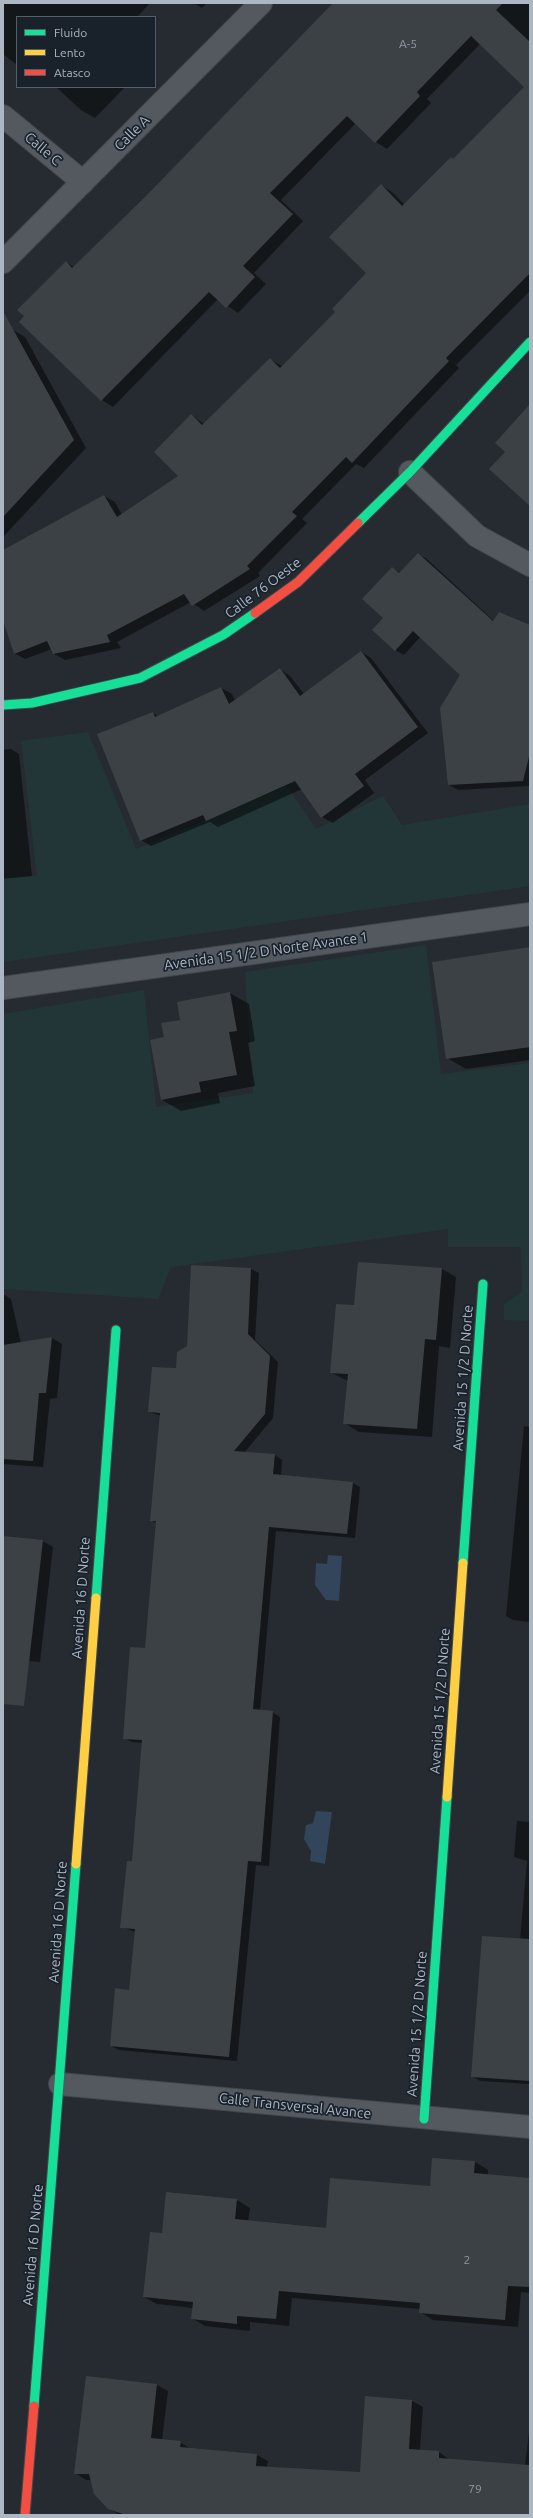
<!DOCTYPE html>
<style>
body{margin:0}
#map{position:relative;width:533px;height:2518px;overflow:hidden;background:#252b31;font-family:Ubuntu,sans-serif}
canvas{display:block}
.frame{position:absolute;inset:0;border:4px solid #adb7c4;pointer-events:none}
.legend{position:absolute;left:16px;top:16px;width:140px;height:72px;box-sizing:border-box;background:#19222b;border:1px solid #545e68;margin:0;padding:5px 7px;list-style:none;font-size:12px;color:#adb7c4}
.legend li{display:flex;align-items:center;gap:8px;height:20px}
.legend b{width:20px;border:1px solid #545e68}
</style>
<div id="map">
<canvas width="533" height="2518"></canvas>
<div class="frame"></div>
<ul class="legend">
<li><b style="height:5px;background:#16e098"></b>Fluido</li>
<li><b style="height:5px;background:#ffcf43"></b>Lento</li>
<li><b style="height:5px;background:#f24e42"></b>Atasco</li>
</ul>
</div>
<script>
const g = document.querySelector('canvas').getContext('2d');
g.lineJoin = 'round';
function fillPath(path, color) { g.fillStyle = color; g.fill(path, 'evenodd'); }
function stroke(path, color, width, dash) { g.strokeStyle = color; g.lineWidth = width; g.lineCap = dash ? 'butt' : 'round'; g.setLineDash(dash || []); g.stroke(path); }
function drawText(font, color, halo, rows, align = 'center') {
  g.font = font + ' Ubuntu,sans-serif'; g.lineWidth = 3.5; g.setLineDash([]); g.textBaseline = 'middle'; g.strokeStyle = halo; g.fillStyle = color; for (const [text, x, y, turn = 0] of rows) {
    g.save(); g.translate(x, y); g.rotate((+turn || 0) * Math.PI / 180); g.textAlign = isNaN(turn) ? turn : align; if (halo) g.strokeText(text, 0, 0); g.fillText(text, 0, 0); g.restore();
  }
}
const green = new Path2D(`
 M 88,732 L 136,849 L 287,786 L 316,829 L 383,796 L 402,825 L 530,804 L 530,886 L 3,962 L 3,878 L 37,876 L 21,741 Z
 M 426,945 L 441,1074 L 530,1063 L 530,1321 L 504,1320 L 504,1304 L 522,1292 L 521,1247 L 448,1247 L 448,1229 L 171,1267 L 158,1299 L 3,1289 L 3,1014 L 144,990 L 156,1107 L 253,1093 L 245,972 Z`);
const water = new Path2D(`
 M 328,1555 L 342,1556 L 339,1601 L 326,1600 L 315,1585 L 316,1563 L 327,1564 Z
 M 316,1811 L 332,1812 L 325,1864 L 310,1861 L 311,1851 L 304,1839 L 306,1825 L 313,1823 Z`);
const shadow = new Path2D(`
 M 3,3 L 150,3 L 137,17 L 17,17 L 17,65 L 3,54 Z
 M 193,3 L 207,3 L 202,8 Z
 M 334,3 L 530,3 L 530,291 L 456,365 L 459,368 L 364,468 L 356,464 L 302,519 L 307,523 L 258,573 L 260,576 L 204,611 L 191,602 L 117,642 L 121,648 L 65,660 L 54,654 L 52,649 L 25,659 L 14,653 L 3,617 L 3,552 L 104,496 L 115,502 L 122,515 L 180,476 L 191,415 L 204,424 L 270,359 L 282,366 L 336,312 L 367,273 L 381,185 L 392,192 L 405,205 L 454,160 L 525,87 L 480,44 L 427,99 L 431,103 L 387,149 L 376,142 L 356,123 L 281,200 L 303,221 L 254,273 L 266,284 L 238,313 L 218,299 L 113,407 L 102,400 L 66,262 L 74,267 L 147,196 Z
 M 56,87 L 125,87 L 95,118 L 81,110 Z
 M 13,330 L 25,337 L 86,448 L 3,537 L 3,341 Z
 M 418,554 L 427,559 L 494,621 L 530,626 L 530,786 L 458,790 L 449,785 L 461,674 L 421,636 L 404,655 L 395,650 L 385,618 L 392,568 L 401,573 Z
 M 361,652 L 371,658 L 428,733 L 365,780 L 374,793 L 333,823 L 322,817 L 302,789 L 218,827 L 210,822 L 151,846 L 141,840 L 153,713 L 158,716 L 221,688 L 232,694 L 235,701 L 280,669 L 290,676 L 304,694 Z
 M 11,749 L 19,754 L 32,876 L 3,879 L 3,750 Z
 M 530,948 L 530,1060 L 466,1069 L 447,1058 Z
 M 230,993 L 249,1004 L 255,1041 L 248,1043 L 255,1086 L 218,1093 L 220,1103 L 181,1111 L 162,1100 L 166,1038 L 181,1021 Z
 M 192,1266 L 251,1269 L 259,1273 L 255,1340 L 278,1362 L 273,1418 L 244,1453 L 275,1455 L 282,1460 L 281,1476 L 353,1483 L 360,1487 L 355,1538 L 276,1531 L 260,1711 L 272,1712 L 280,1717 L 269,1866 L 256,1865 L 237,2061 L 119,2050 L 111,2046 L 130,1991 L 136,1932 L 121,1927 L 133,1862 L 143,1743 L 132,1742 L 124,1738 L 146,1649 L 157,1523 L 151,1520 L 161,1416 L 149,1412 L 188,1347 Z
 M 442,1269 L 456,1277 L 450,1348 L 439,1346 L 432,1437 L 359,1432 L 344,1423 L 348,1381 L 332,1373 L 354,1307 Z
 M 3,1294 L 11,1299 L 21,1343 L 52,1338 L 62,1344 L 57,1398 L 50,1399 L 43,1467 L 3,1464 Z
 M 524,1426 L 530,1427 L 530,1622 L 513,1620 L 506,1616 Z
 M 3,1537 L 42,1541 L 53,1547 L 40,1662 L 3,1659 Z
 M 517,1821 L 530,1822 L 530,2084 L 480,2081 L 472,2076 L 520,1940 L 527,1861 L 514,1857 Z
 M 475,2162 L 488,2170 L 488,2175 L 530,2179 L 530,2293 L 521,2292 L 518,2327 L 433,2320 L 420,2312 L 421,2309 L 292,2298 L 289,2326 L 250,2322 L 250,2331 L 205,2326 L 192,2318 L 193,2308 L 157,2304 L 144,2297 L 163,2234 L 167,2193 L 237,2200 L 250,2208 L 248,2222 L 327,2229 L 431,2187 Z
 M 157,2385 L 168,2391 L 162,2440 L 180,2442 L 191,2449 L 257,2455 L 268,2461 L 267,2467 L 361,2473 L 366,2397 L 412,2401 L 423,2407 L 420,2450 L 439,2452 L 450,2460 L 525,2465 L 530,2425 L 530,2515 L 120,2515 L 108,2508 L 92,2480 L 86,2480 L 75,2473 Z`);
const building = new Path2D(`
 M 333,3 L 503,3 L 496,10 L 530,42 L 530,273 L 446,358 L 449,361 L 352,463 L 346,457 L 292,512 L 297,516 L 247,566 L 250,569 L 192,606 L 184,594 L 107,635 L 110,642 L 53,654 L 47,641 L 14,654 L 3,620 L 3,550 L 104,495 L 117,517 L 178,476 L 154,452 L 191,414 L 202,425 L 270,358 L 280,368 L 335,312 L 332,309 L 366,273 L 329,237 L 381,184 L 402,206 L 451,157 L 453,159 L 524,87 L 471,36 L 417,92 L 420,96 L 375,143 L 347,116 L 270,193 L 293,214 L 243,266 L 255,277 L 226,308 L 209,292 L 101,401 L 19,322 L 24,316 L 17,310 L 66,261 L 72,268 L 147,195 Z
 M 3,311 L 74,440 L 3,517 Z
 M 530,404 L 530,506 L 489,469 L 505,452 L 495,443 Z
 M 418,553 L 493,621 L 499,612 L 530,625 L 530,753 L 523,781 L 448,785 L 440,708 L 460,675 L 413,631 L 395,651 L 372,630 L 383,618 L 362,599 L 392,567 L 399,573 Z
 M 361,651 L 418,727 L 355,774 L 364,786 L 321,818 L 295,781 L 206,821 L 203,815 L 140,841 L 97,734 L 153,712 L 155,717 L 221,687 L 229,704 L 280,668 L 300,696 Z
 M 530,947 L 530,1047 L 446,1059 L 432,962 Z
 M 230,992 L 237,1031 L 229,1032 L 237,1075 L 199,1082 L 201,1092 L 161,1100 L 150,1040 L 164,1037 L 161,1023 L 180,1020 L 177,1002 Z
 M 358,1262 L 442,1268 L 436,1340 L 425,1339 L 417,1429 L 343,1424 L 348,1374 L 330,1373 L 336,1304 L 354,1305 Z
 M 191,1265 L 251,1268 L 248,1334 L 270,1356 L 265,1414 L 234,1451 L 275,1454 L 273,1474 L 353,1482 L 347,1534 L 269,1527 L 253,1709 L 273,1711 L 261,1862 L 248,1861 L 229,2057 L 110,2046 L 115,1988 L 129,1990 L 135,1929 L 120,1928 L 127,1861 L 132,1861 L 142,1740 L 123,1739 L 130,1647 L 145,1648 L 156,1521 L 150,1521 L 160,1413 L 148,1412 L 152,1367 L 176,1368 L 177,1352 L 187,1346 Z
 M 52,1337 L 46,1393 L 39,1393 L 33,1461 L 3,1459 L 3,1345 Z
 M 3,1536 L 43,1540 L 24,1706 L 3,1704 Z
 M 482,1936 L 530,1939 L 530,2081 L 471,2077 Z
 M 432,2158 L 475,2161 L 474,2173 L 530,2178 L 530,2287 L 508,2286 L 505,2320 L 419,2313 L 420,2303 L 279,2291 L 276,2319 L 237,2316 L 237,2324 L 191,2319 L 193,2302 L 143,2297 L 150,2232 L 162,2233 L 166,2192 L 237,2199 L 235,2219 L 326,2228 L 330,2178 L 430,2186 Z
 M 86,2376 L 157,2384 L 151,2438 L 181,2441 L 180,2447 L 257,2454 L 256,2466 L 360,2472 L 365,2396 L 412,2400 L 409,2449 L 439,2451 L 439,2458 L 530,2465 L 530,2515 L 126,2515 L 108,2509 L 94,2494 L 89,2474 L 74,2474 Z`);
const street = new Path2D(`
 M 3,116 L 83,182
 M 3,262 L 261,3
 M 410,472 L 477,536 L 530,565
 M 3,988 L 530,914
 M 60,2084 L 530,2127`);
const fast = new Path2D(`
 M 358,523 L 410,472 L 530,342
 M 3,705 L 32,703 L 140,678 L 223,635 L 255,613
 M 463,1563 L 483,1284
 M 96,1598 L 116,1330
 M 424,2119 L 447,1797
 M 34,2406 L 76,1864`);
const slow = new Path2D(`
 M 447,1797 L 463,1563
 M 76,1864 L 96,1598`);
const jam = new Path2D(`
 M 255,613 L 298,582 L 358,523
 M 25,2515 L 34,2406`);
const numberNames = [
 ["A-5",408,44],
 ["2",467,2260],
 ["79",475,2489]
];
const streetNames = [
 ["Calle A",132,133,-45],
 ["Calle C",43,149,40],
 ["Calle 76 Oeste",263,588,-37],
 ["Avenida 15 1/2 D Norte Avance 1",266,951,-8],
 ["Avenida 15 1/2 D Norte",463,1378,-86],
 ["Avenida 16 D Norte",81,1598,-86],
 ["Avenida 15 1/2 D Norte",440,1701,-86],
 ["Avenida 16 D Norte",58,1922,-86],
 ["Avenida 15 1/2 D Norte",417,2024,-86],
 ["Calle Transversal Avance",295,2106,6],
 ["Avenida 16 D Norte",33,2245,-85]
];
fillPath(green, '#233637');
fillPath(water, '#32455a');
fillPath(shadow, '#0007');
fillPath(building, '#3c4146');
stroke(street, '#42474c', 24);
stroke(fast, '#42474c', 11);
stroke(slow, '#42474c', 11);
stroke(jam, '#42474c', 11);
stroke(street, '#545960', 22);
stroke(fast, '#16e098', 9);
stroke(slow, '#ffcf43', 9);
stroke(jam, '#f24e42', 9);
drawText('12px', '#919aa4', null, numberNames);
drawText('14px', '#adb7c4', '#19222b', streetNames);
</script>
